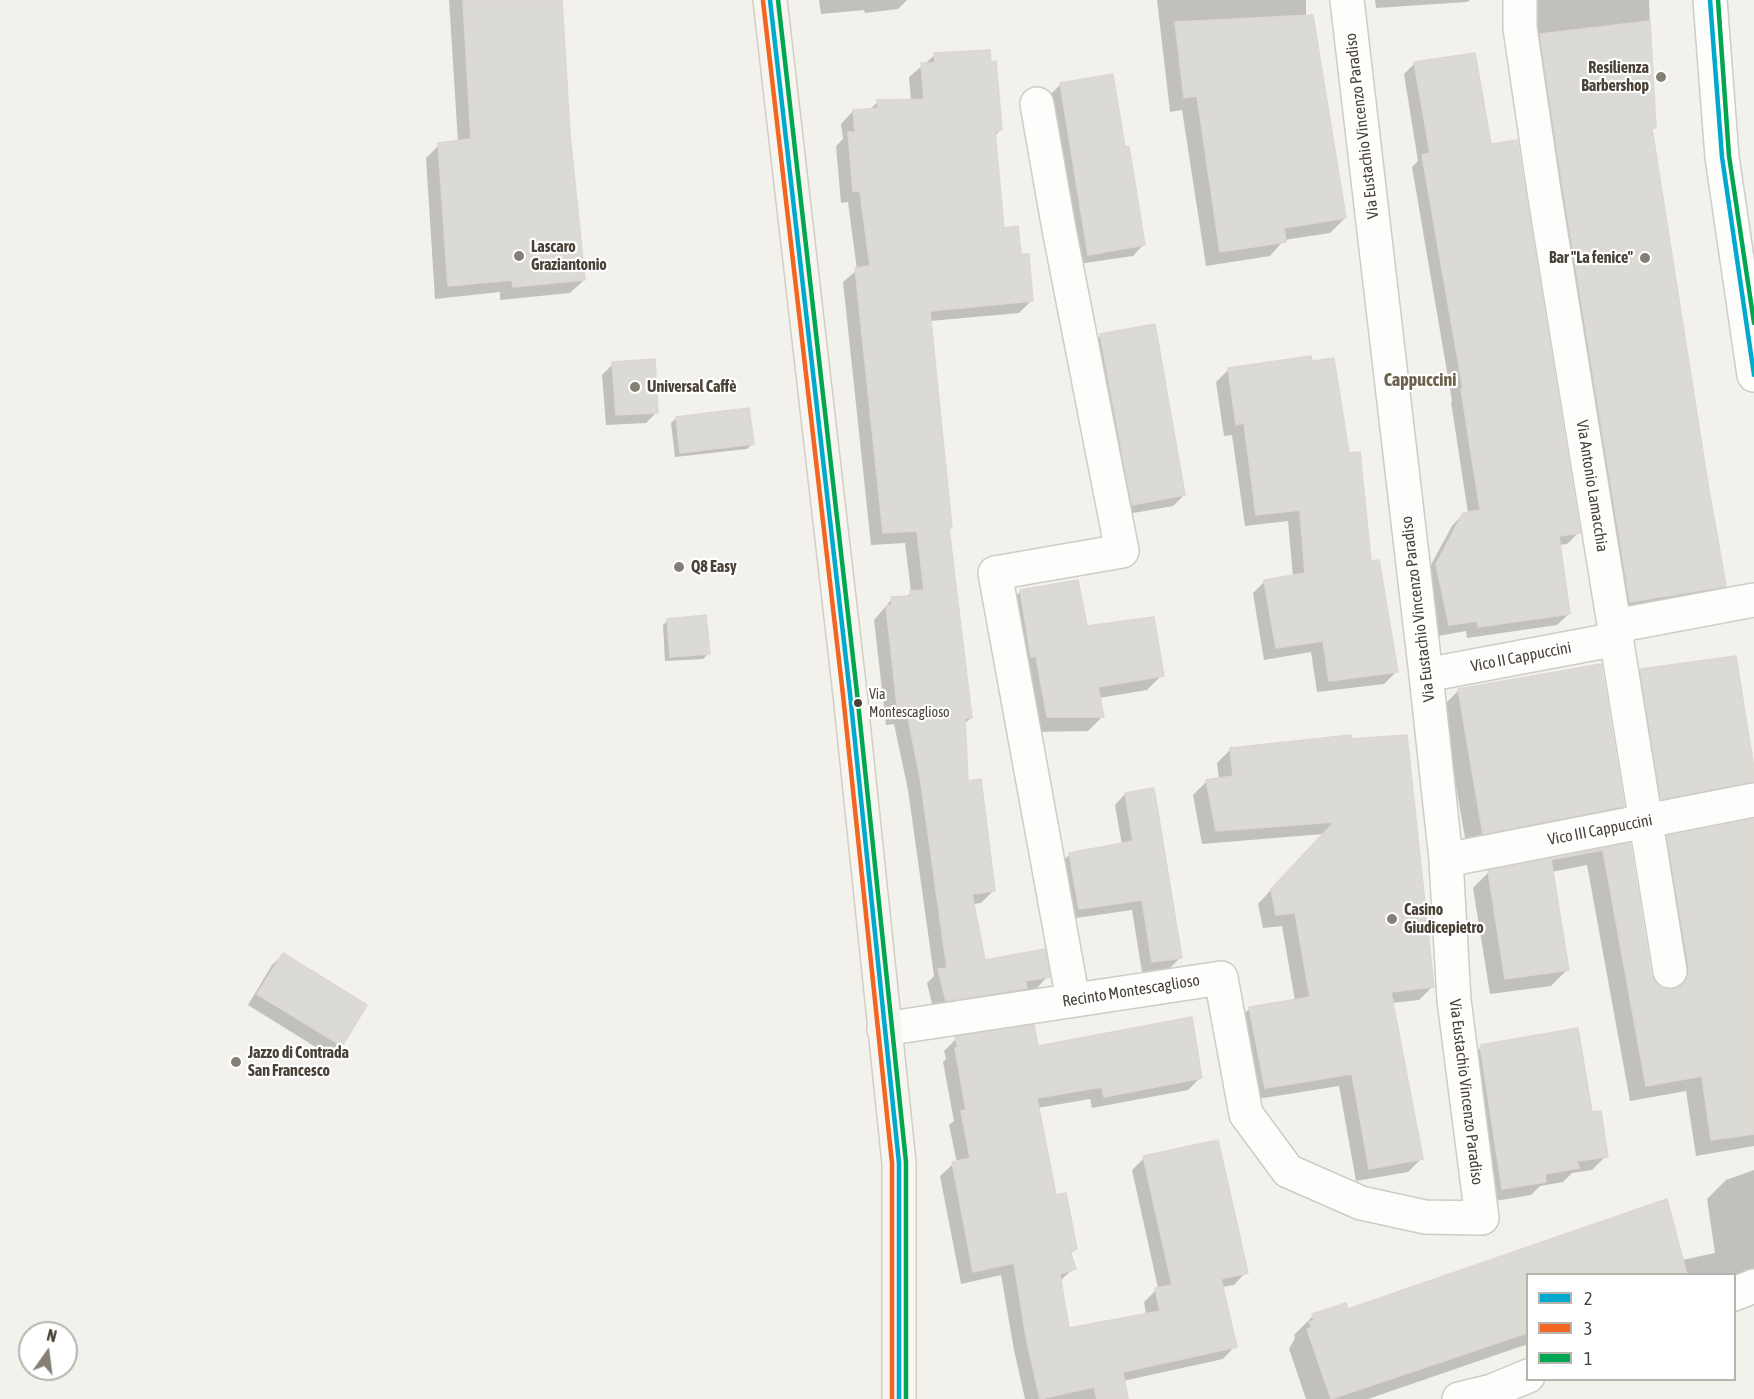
<!DOCTYPE html>
<meta charset="utf-8">
<style>
body{margin:0}
#map{position:relative;width:1754px;height:1399px;overflow:hidden;background:#f2f1ec;font-family:"Asap Condensed",sans-serif}
canvas{display:block}
.legend{position:absolute;left:1526px;top:1273px;width:210px;height:108px;box-sizing:border-box;background:#fff;border:2px solid #b7b3af;margin:0;padding:8px 10px;list-style:none;font-size:18px;color:#4a4237}
.legend li{display:flex;align-items:center;gap:12px;height:30px}
.legend b{width:30px;border:2px solid #b7b3af}
.north{position:absolute;left:18px;top:1321px;width:60px;height:60px;box-sizing:border-box;background:#fff;border:2px solid #b7b3af;border-radius:50%;rotate:14deg;font-size:16px;font-weight:700;line-height:24px;text-align:center;color:#4a4237}
.north::after{content:'';display:block;margin:auto;width:21px;height:27px;background:#857f76;clip-path:polygon(50% 0,100% 100%,50% 72%,0 100%)}
</style>
<div id="map">
<canvas width="1754" height="1399"></canvas>
<ul class="legend">
<li><b style="height:8px;background:#00a9ce"></b>2</li>
<li><b style="height:8px;background:#f26522"></b>3</li>
<li><b style="height:8px;background:#00a651"></b>1</li>
</ul>
<div class="north">N</div>
</div>
<script>
const g = document.querySelector('canvas').getContext('2d');
g.lineJoin = 'round';
function fillPath(path, color) { g.fillStyle = color; g.fill(path, 'evenodd'); }
function stroke(path, color, width, dash) { g.strokeStyle = color; g.lineWidth = width; g.lineCap = dash ? 'butt' : 'round'; g.setLineDash(dash || []); g.stroke(path); }
function drawText(font, color, halo, rows, align = 'center') {
  g.font = font + ' "Asap Condensed",sans-serif'; g.lineWidth = 4.5; g.setLineDash([]); g.textBaseline = 'middle'; g.strokeStyle = halo; g.fillStyle = color; for (const [text, x, y, turn = 0] of rows) {
    g.save(); g.translate(x, y); g.rotate((+turn || 0) * Math.PI / 180); g.textAlign = isNaN(turn) ? turn : align; if (halo) g.strokeText(text, 0, 0); g.fillText(text, 0, 0); g.restore();
  }
}
const shadow = new Path2D(`
 M 449,0 L 561,0 L 568,134 L 584,280 L 570,293 L 500,300 L 500,292 L 435,299 L 426,158 L 439,145 L 458,142 Z
 M 819,0 L 907,0 L 898,9 L 865,13 L 864,10 L 821,14 Z
 M 1157,0 L 1306,0 L 1306,17 L 1345,218 L 1330,233 L 1284,240 L 1270,256 L 1206,266 L 1182,110 L 1170,112 Z
 M 1375,0 L 1470,0 L 1467,2 L 1376,8 Z
 M 1524,0 L 1649,0 L 1654,127 L 1651,131 L 1707,484 L 1725,586 L 1710,600 L 1615,616 Z
 M 935,55 L 1000,130 L 994,137 L 1002,229 L 1020,255 L 1031,301 L 1019,313 L 930,321 L 950,528 L 948,530 L 971,718 L 963,725 L 966,782 L 993,891 L 981,903 L 973,904 L 984,962 L 1048,976 L 1036,989 L 1022,991 L 1013,1000 L 934,1012 L 927,983 L 934,976 L 908,790 L 894,724 L 886,725 L 874,620 L 892,599 L 906,598 L 911,592 L 905,543 L 871,545 L 843,282 L 857,270 L 848,202 L 841,203 L 836,146 L 843,139 L 841,124 L 853,111 L 869,110 L 878,102 L 911,101 L 909,77 Z
 M 1415,63 L 1579,532 L 1567,544 L 1559,545 L 1569,614 L 1557,625 L 1467,638 L 1466,631 L 1438,636 L 1425,576 L 1452,526 L 1463,514 L 1468,513 L 1451,402 L 1452,401 L 1412,167 L 1418,161 L 1404,74 Z
 M 1061,84 L 1124,149 L 1143,245 L 1133,256 L 1078,264 L 1050,95 Z
 M 1101,335 L 1184,495 L 1173,506 L 1122,515 L 1090,346 Z
 M 613,364 L 657,412 L 646,423 L 606,425 L 602,375 Z
 M 1228,370 L 1348,454 L 1370,563 L 1396,672 L 1384,684 L 1317,692 L 1311,652 L 1264,660 L 1253,593 L 1265,581 L 1293,577 L 1288,521 L 1245,526 L 1232,435 L 1224,436 L 1216,382 Z
 M 676,418 L 752,444 L 747,449 L 675,457 L 671,423 Z
 M 1021,591 L 1086,628 L 1162,675 L 1147,690 L 1099,698 L 1103,716 L 1088,731 L 1032,732 L 1006,606 Z
 M 668,620 L 708,654 L 703,659 L 665,661 L 663,625 Z
 M 1641,670 L 1754,778 L 1754,782 L 1739,797 L 1646,814 L 1625,686 Z
 M 1458,691 L 1623,806 L 1607,822 L 1467,849 L 1442,707 Z
 M 1349,737 L 1433,986 L 1419,1000 L 1392,1003 L 1422,1158 L 1408,1172 L 1356,1181 L 1339,1086 L 1251,1100 L 1236,1022 L 1250,1008 L 1295,1001 L 1282,926 L 1263,928 L 1258,904 L 1323,834 L 1202,844 L 1193,795 L 1207,781 L 1219,779 L 1217,763 L 1231,749 Z
 M 1125,794 L 1181,957 L 1170,968 L 1142,972 L 1132,910 L 1069,919 L 1059,865 L 1070,854 L 1122,845 L 1115,805 Z
 M 1754,820 L 1754,1146 L 1696,1156 L 1686,1091 L 1630,1101 L 1587,865 L 1551,872 L 1567,970 L 1551,986 L 1490,994 L 1473,888 L 1489,872 L 1629,845 L 1650,974 L 1654,983 L 1662,990 L 1672,991 L 1673,985 L 1652,853 L 1668,837 Z
 M 283,955 L 365,1005 L 341,1045 L 330,1056 L 248,1005 L 272,965 Z
 M 956,1039 L 1037,1048 L 1201,1077 L 1188,1090 L 1092,1108 L 1090,1099 L 1037,1108 L 1055,1197 L 1076,1249 L 1070,1254 L 1074,1268 L 1060,1281 L 1068,1329 L 1146,1315 L 1144,1302 L 1158,1288 L 1132,1170 L 1144,1158 L 1246,1272 L 1234,1285 L 1222,1287 L 1235,1346 L 1223,1359 L 1123,1381 L 1126,1399 L 1025,1399 L 1014,1350 L 1001,1275 L 961,1284 L 940,1176 L 953,1164 L 957,1163 L 949,1125 L 954,1121 L 943,1062 L 946,1059 L 944,1051 Z
 M 1481,1047 L 1591,1114 L 1606,1156 L 1592,1170 L 1572,1173 L 1563,1182 L 1540,1186 L 1531,1195 L 1489,1202 L 1467,1061 Z
 M 1754,1170 L 1754,1270 L 1742,1272 L 1734,1279 L 1734,1274 L 1528,1274 L 1528,1344 L 1368,1399 L 1306,1399 L 1289,1349 L 1295,1338 L 1294,1335 L 1313,1316 L 1347,1311 L 1666,1201 L 1682,1260 L 1715,1253 L 1707,1199 L 1726,1180 Z`);
const building = new Path2D(`
 M 463,0 L 562,0 L 570,134 L 585,280 L 513,287 L 512,280 L 448,286 L 438,143 L 471,139 Z
 M 1313,15 L 1346,218 L 1284,228 L 1286,242 L 1220,252 L 1197,96 L 1184,98 L 1175,22 Z
 M 1650,21 L 1656,128 L 1652,128 L 1708,484 L 1726,586 L 1630,602 L 1563,188 L 1540,34 Z
 M 990,50 L 991,62 L 996,61 L 1002,130 L 995,131 L 1004,228 L 1018,226 L 1021,254 L 1029,254 L 1033,301 L 930,311 L 952,528 L 949,528 L 972,718 L 965,718 L 968,781 L 981,779 L 995,891 L 972,894 L 985,960 L 1045,949 L 1050,977 L 1025,981 L 1027,988 L 946,1001 L 938,969 L 947,968 L 920,777 L 907,713 L 898,714 L 886,606 L 892,605 L 891,597 L 911,596 L 910,591 L 924,590 L 917,531 L 883,533 L 855,268 L 870,266 L 860,191 L 853,191 L 848,132 L 855,132 L 853,110 L 878,108 L 877,100 L 924,99 L 921,63 L 935,63 L 934,53 Z
 M 1475,53 L 1491,144 L 1517,140 L 1580,533 L 1559,536 L 1570,614 L 1478,627 L 1477,621 L 1449,625 L 1436,564 L 1463,513 L 1480,510 L 1461,389 L 1463,389 L 1422,155 L 1430,153 L 1414,62 Z
 M 1113,74 L 1125,147 L 1129,146 L 1145,245 L 1088,255 L 1060,83 Z
 M 1155,324 L 1185,495 L 1132,505 L 1100,334 Z
 M 1311,356 L 1312,361 L 1334,358 L 1349,453 L 1360,452 L 1371,561 L 1379,560 L 1398,672 L 1329,681 L 1323,641 L 1276,648 L 1264,580 L 1305,573 L 1300,510 L 1256,515 L 1244,423 L 1236,425 L 1228,368 Z
 M 655,359 L 658,413 L 616,415 L 612,362 Z
 M 749,408 L 754,444 L 680,453 L 676,417 Z
 M 1078,580 L 1087,626 L 1154,617 L 1164,676 L 1098,687 L 1104,717 L 1047,717 L 1036,656 L 1031,657 L 1020,590 Z
 M 706,615 L 710,654 L 670,657 L 667,619 Z
 M 1736,656 L 1754,768 L 1754,782 L 1661,799 L 1640,669 Z
 M 1601,664 L 1624,806 L 1483,834 L 1458,689 Z
 M 1351,735 L 1351,739 L 1407,735 L 1434,987 L 1391,992 L 1423,1159 L 1369,1169 L 1352,1074 L 1265,1088 L 1249,1007 L 1310,997 L 1295,913 L 1276,915 L 1271,889 L 1334,822 L 1216,831 L 1206,780 L 1233,776 L 1230,748 Z
 M 1154,788 L 1182,958 L 1152,962 L 1142,900 L 1079,909 L 1069,853 L 1133,841 L 1125,793 Z
 M 1754,819 L 1754,1134 L 1711,1140 L 1702,1076 L 1646,1086 L 1603,850 L 1551,859 L 1569,970 L 1505,979 L 1488,871 L 1630,843 L 1651,974 L 1655,982 L 1663,988 L 1674,989 L 1681,986 L 1687,978 L 1689,968 L 1667,836 Z
 M 283,953 L 367,1005 L 342,1046 L 257,994 Z
 M 1192,1017 L 1202,1078 L 1104,1097 L 1102,1087 L 1037,1098 L 1056,1195 L 1066,1193 L 1077,1249 L 1070,1251 L 1076,1269 L 1060,1274 L 1069,1328 L 1160,1311 L 1155,1288 L 1172,1285 L 1143,1156 L 1218,1140 L 1248,1273 L 1221,1279 L 1237,1347 L 1123,1372 L 1128,1399 L 1097,1399 L 1094,1387 L 1040,1399 L 1026,1337 L 1014,1263 L 973,1272 L 952,1162 L 970,1158 L 961,1111 L 966,1110 L 955,1048 L 958,1047 L 955,1037 L 1034,1025 L 1038,1046 Z
 M 1578,1028 L 1592,1112 L 1601,1111 L 1608,1157 L 1577,1161 L 1579,1168 L 1545,1174 L 1546,1182 L 1502,1189 L 1480,1045 Z
 M 1667,1199 L 1687,1275 L 1527,1275 L 1527,1333 L 1331,1399 L 1307,1329 L 1312,1327 L 1309,1322 L 1314,1320 L 1312,1314 L 1346,1303 L 1348,1309 Z`);
const street = new Path2D(`
 M 1520,0 L 1520,28 L 1544,191 L 1670,971
 M 1710,0 L 1722,157 L 1754,375
 M 1037,104 L 1059,229 L 1122,551 L 995,573 L 1073,1000
 M 1615,626 L 1754,600
 M 1426,675 L 1617,639
 M 1446,860 L 1754,800
 M 884,1029 L 1221,978 L 1246,1114 L 1288,1171 L 1361,1203 L 1425,1217 L 1482,1218 L 1454,1000 L 1446,860 L 1426,675 L 1347,0
 M 1734,1294 L 1754,1286
 M 1459,1399 L 1492,1391 L 1528,1376`);
const secondary = new Path2D(`
 M 770,0 L 850,694 L 899,1163 L 899,1399`);
const bus1 = new Path2D(`
 M 770,0 L 850,694 L 899,1163 L 899,1399
 M 1710,0 L 1722,157 L 1754,375`);
const bus2 = new Path2D(`
 M 763,1 L 843,695 L 892,1163 L 892,1399`);
const bus3 = new Path2D(`
 M 778,0 L 857,693 L 906,1162 L 906,1399
 M 1718,0 L 1729,156 L 1754,323`);
const markers = [
 [1661,77,6,"#857f76"],
 [519,256,6,"#857f76"],
 [1645,258,6,"#857f76"],
 [635,387,6,"#857f76"],
 [679,567,6,"#857f76"],
 [858,703,5,"#4a4237"],
 [1392,919,6,"#857f76"],
 [236,1062,6,"#857f76"]
];
const busNames = [
 ["Via",869,695],
 ["Montescaglioso",869,713]
];
const poiNames = [
 ["Resilienza",1649,68,"right"],
 ["Barbershop",1649,86,"right"],
 ["Lascaro",531,247],
 ["Graziantonio",531,265],
 ["Bar \"La fenice\"",1633,258,"right"],
 ["Universal Caffè",647,387],
 ["Q8 Easy",691,567],
 ["Casino",1404,910],
 ["Giudicepietro",1404,928],
 ["Jazzo di Contrada",248,1053],
 ["San Francesco",248,1071]
];
const streetNames = [
 ["Via Eustachio Vincenzo Paradiso",1362,126,-97],
 ["Via Antonio Lamacchia",1592,486,81],
 ["Via Eustachio Vincenzo Paradiso",1418,609,-97],
 ["Vico II Cappuccini",1521,657,-11],
 ["Vico III Cappuccini",1600,830,-11],
 ["Recinto Montescaglioso",1131,991,-9],
 ["Via Eustachio Vincenzo Paradiso",1466,1092,83]
];
const neighbourhoodNames = [
 ["Cappuccini",1420,380]
];
fillPath(shadow, '#0003');
fillPath(building, '#dcdad4');
stroke(building, '#dbd8d1', 1.5);
stroke(street, '#ceccc6', 36);
stroke(secondary, '#d2cec3', 36);
stroke(street, '#fdfdfc', 33);
stroke(secondary, '#f7f5f0', 33);
stroke(bus1, '#00a9ce', 4.5);
stroke(bus2, '#f26522', 4.5);
stroke(bus3, '#00a651', 4.5);
for (const [x, y, r, color] of markers) { const dot = new Path2D(); dot.arc(x, y, r, 0, 2 * Math.PI); g.fillStyle = color; g.fill(dot); stroke(dot, '#fff', 2); }
drawText('14px', '#4a4237', '#fff', busNames, 'left');
drawText('bold 16px', '#4a4237', '#fff', poiNames, 'left');
drawText('16px', '#4a4237', '#fff', streetNames);
drawText('bold 18px', '#6d614d', '#fff', neighbourhoodNames);
</script>
